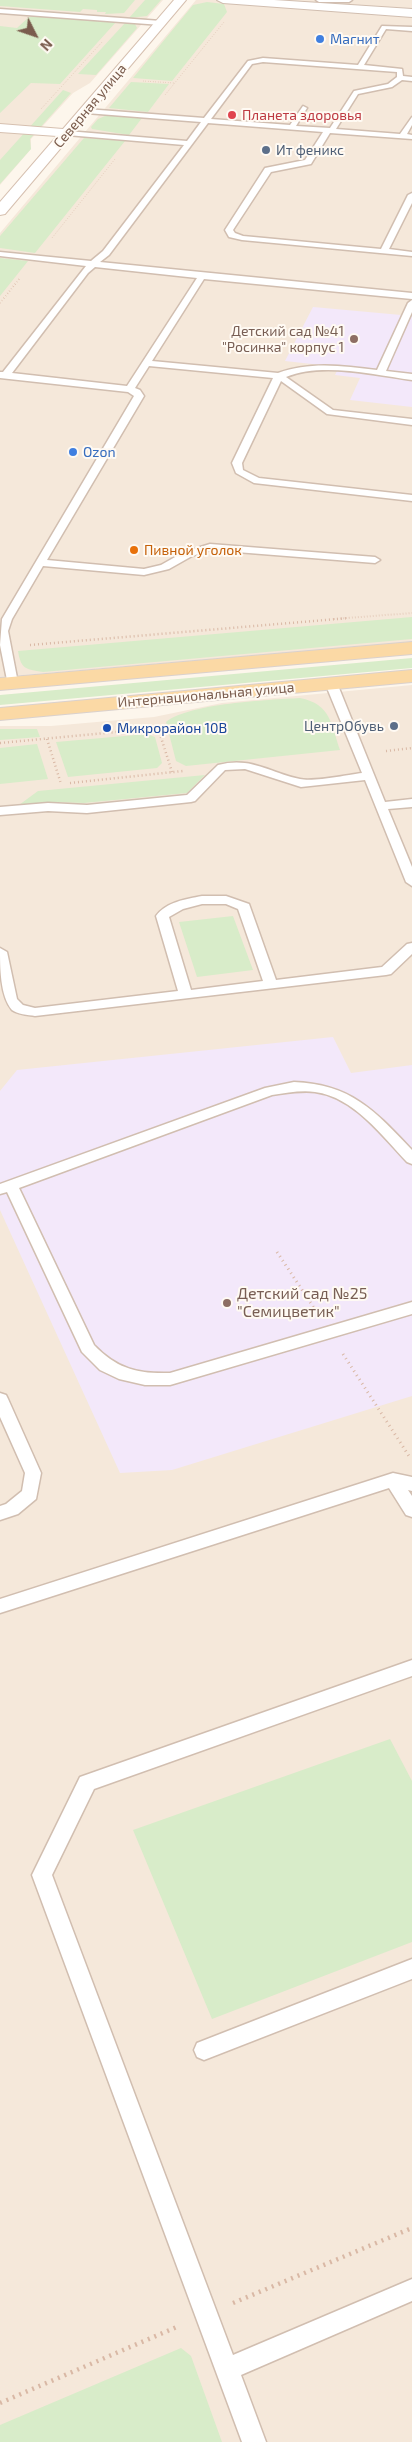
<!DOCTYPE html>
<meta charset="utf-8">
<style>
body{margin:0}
#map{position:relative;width:412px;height:2442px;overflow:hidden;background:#fdf6ec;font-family:"Exo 2",sans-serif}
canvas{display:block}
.north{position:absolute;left:10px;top:10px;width:50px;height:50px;-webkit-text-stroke:4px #fffaf3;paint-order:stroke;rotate:131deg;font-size:14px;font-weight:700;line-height:20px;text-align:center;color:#7a5c4d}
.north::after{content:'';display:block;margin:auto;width:18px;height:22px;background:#7a5c4d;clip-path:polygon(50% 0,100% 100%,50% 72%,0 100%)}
</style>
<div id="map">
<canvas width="412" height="2442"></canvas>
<div class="north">N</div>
</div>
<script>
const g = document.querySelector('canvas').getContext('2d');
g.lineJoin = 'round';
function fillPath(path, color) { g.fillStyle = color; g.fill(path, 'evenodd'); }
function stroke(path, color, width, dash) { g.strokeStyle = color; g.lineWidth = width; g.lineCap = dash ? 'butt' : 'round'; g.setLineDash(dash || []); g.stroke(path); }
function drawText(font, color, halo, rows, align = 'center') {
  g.font = font + ' "Exo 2",sans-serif'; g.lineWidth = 4; g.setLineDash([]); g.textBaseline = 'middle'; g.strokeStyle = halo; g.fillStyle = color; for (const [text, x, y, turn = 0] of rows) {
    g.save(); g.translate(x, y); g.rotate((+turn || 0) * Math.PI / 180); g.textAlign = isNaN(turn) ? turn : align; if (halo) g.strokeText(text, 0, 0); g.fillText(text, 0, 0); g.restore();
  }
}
const residential = new Path2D(`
 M 0,0 L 163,0 L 90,83 L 73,93 L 31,139 L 31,149 L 0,185 Z
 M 196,0 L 412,0 L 412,642 L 0,677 L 0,233 Z
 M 412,685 L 412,2442 L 0,2442 L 0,726 L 51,726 L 154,717 L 222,703 Z`);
const education = new Path2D(`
 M 313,307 L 412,316 L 412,407 L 350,400 L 360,378 L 335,375 L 339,367 L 285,361 Z
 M 333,1037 L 351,1073 L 412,1065 L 412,1396 L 172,1470 L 120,1473 L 0,1210 L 0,1091 L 17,1070 Z`);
const green = new Path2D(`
 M 0,0 L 135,0 L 124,13 L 105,14 L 106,12 L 97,12 L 97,10 L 83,9 L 80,12 L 0,6 Z
 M 145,0 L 161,0 L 147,16 L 129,18 Z
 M 207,2 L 224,4 L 227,12 L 172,81 L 133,78 L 193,5 Z
 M 36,16 L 116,22 L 60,84 L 31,83 L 0,113 L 0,26 L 17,28 L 29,17 Z
 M 125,23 L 135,24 L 137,28 L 96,75 L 78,74 Z
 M 131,82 L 169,84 L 148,112 L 109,108 Z
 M 63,90 L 71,93 L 30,139 L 31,149 L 0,184 L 0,160 Z
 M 105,116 L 110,115 L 142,118 L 129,135 L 92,129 L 91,127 L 98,119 Z
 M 84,138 L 125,141 L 35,253 L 0,248 L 0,236 Z
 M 0,258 L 28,261 L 0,296 Z
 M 412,617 L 412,639 L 43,672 C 25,669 21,669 18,651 Z
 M 412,658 L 412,668 L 0,705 L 0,695 Z
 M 300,698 C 331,704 331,724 340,750 L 186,766 L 176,761 L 166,722 C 190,703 268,700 300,698 Z
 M 0,729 L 37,729 L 40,737 L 0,740 Z
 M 147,734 L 155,737 L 162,763 L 157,768 L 68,777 L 56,742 Z
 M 37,744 L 48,779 L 0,784 L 0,748 Z
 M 205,775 L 187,793 L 84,803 L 54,802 L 19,805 L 38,791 Z
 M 233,916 L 253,970 L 197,977 L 179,922 Z
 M 390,1739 L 412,1781 L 412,1942 L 212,2019 L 133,1830 Z
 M 181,2348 L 191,2356 L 222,2442 L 0,2442 L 0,2425 Z`);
const pathFar4 = new Path2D(`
 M 143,81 L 174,83
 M 165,95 L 224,22
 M 41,109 L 103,41
 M 52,238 L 115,159`);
const pathFar3 = new Path2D(`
 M 0,303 L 20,278
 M 334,619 L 412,613`);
const pathFar2 = new Path2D(`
 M 30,645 L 349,618
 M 47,739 L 61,784
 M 0,743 L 158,728 L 172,772
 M 386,751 L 412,748
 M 70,783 L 183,771`);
const pathFar1 = new Path2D(`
 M 277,1252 L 316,1311
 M 343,1354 L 409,1456`);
const path = new Path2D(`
 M 233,2303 L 412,2228
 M 0,2403 L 179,2326`);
const lane = new Path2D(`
 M 316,0 L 352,0 L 349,2 L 319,2 Z
 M 0,9 L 161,21 L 164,23 L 161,25 L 0,13 Z
 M 382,26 L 412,27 L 412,31 L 386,29 L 364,65 L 402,69 L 403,76 L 412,77 L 412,81 L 402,80 L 392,87 L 358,94 L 336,129 L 400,134 L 412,117 L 412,125 L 407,134 L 412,135 L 412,139 L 330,133 L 311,164 L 271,172 L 233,230 L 235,233 L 243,236 L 381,249 L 408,195 L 412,193 L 412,203 L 389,249 L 412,252 L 412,256 L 242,240 L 229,237 L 225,230 L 265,168 L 305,160 L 323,132 L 208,123 L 109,255 L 100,262 L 412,293 L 412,299 L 204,279 L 152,361 L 278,373 C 310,361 344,366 377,370 L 408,303 L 412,300 L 412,312 L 386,371 L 412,374 L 412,380 C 375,375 322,362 286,377 L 333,410 L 412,419 L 412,425 L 327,414 L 281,381 L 242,463 L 243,470 L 259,478 L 412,495 L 412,501 L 254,483 L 236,473 L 232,463 L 273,378 L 149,366 L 135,388 L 140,390 L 144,396 L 47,560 L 144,569 L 161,565 L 184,552 L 210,544 L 375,557 L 380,560 L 375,563 L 211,550 L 192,556 L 169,569 L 144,575 L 43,566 L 12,619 L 8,631 L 18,683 L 12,686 L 8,685 L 0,645 L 2,619 L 134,396 L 128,392 L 0,378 L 0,372 L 3,372 L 86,266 L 0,256 L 0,252 L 91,261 L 103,251 L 184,145 L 67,135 L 63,133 L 67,131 L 187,141 L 201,122 L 86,113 L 82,111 L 86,109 L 204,118 L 248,61 L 263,58 L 358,65 ZM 263,62 L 397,72 L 397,77 L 388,84 L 354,91 L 330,128 L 296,126 L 307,108 L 303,106 L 290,125 L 211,119 L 252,64 ZM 95,267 L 197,278 L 127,386 L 12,373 L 88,273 Z
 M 331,680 L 337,683 L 385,802 L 412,799 L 412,807 L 388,809 L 412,867 L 412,886 L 406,882 L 365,780 L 301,787 L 245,769 L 225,770 L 195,801 L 191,802 L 87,813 L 48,811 L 0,815 L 0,807 L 48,803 L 87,805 L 187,795 L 218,765 C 251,756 270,773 300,779 C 314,782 347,775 362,773 L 325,683 Z
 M 202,896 L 226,896 L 249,904 L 276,980 L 382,967 L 407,944 L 412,943 L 412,954 L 391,974 L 386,975 L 35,1016 C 28,1015 17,1014 12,1010 C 0,996 0,967 0,948 L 7,952 L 17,999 L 23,1005 L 35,1008 L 178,991 L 156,916 C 166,902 186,899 202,896 ZM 202,904 L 226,904 L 238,909 L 263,981 L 191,990 L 169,917 L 183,909 Z
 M 294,1082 C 351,1084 375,1111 412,1150 L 412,1164 L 407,1162 C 382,1136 354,1097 315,1092 C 301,1090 287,1093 272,1095 L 19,1188 L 94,1345 C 117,1369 138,1374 170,1373 L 412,1302 L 412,1314 L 170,1385 L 145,1385 L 119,1379 L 100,1370 L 82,1352 L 7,1192 L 0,1194 L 0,1184 L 265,1088 Z
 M 0,1393 L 6,1395 L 8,1399 L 41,1473 L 36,1499 L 18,1514 L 0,1520 L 0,1506 L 6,1504 L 22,1491 L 25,1473 L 0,1417 Z
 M 393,1473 L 412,1477 L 412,1491 L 408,1490 L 412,1496 L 412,1517 L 406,1515 L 389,1488 L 0,1613 L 0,1599 Z
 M 412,1660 L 412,1676 L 94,1789 L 52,1875 L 233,2355 L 412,2279 L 412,2301 L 241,2375 L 266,2442 L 242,2442 L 32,1875 L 80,1777 Z
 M 412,1959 L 412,1979 L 204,2060 L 197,2057 L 194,2050 L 197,2043 Z`);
const street = new Path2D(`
 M 217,0 L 274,0 L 412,9 L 412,17 L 223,3 Z`);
const secondary = new Path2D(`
 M 174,0 L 186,0 L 5,214 L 0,215 L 0,202 L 57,136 L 0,132 L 0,124 L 63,129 Z`);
const primary = new Path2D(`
 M 412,642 L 412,654 L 0,690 L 0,678 Z
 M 412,670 L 412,682 L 0,720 L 0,708 Z`);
const markers = [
 [320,39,5,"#3f7fe0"],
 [232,115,5,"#e0444e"],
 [266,150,5,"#5c6f8a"],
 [354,339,5,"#8d6e63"],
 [73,452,5,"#3f7fe0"],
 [134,550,5,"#e8710a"],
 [394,726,5,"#5c6f8a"],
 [107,728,5,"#1a4fb4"],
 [227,1303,5,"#8d6e63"]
];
const farShopnames = [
 ["Магнит",330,39],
 ["Ozon",83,452]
];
const farStreetnames = [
 ["Северная улица",90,106,-50],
 ["Интернациональная улица",206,695,-5]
];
const farHealthnames = [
 ["Планета здоровья",242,115]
];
const farServicenames = [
 ["Ит феникс",276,150],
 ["ЦентрОбувь",384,726,"right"]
];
const farEducationnames = [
 ["Детский сад №41",344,331],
 ["\"Росинка\" корпус 1",344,347]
];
const farFoodnames = [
 ["Пивной уголок",144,550]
];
const farTransitnames = [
 ["Микрорайон 10В",117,728]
];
const educationNames = [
 ["Детский сад №25",237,1294],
 ["\"Семицветик\"",237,1312]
];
fillPath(residential, '#f5e8da');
fillPath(education, '#f3e8fa');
fillPath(green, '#d8ecc9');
stroke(lane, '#d1beb0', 3);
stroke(street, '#d1beb0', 2);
stroke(secondary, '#d6c0b0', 2);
stroke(primary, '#dad1cd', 2);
stroke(pathFar4, '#d9b8a5', 1, [0.5, 2]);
stroke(pathFar3, '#d9b8a5', 2, [0.5, 2.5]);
stroke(pathFar2, '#d9b8a5', 2.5, [1, 3]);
stroke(pathFar1, '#d9b8a5', 3, [1, 4]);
stroke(path, '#d9b8a5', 4.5, [2, 5]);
fillPath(lane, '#fff');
fillPath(street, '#fff');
fillPath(secondary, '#fff');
fillPath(primary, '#fbd9a5');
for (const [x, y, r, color] of markers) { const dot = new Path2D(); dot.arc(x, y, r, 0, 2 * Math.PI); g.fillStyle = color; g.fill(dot); stroke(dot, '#fffaf3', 2); }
drawText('14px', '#366cbe', '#fffaf3', farShopnames, 'left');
drawText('14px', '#7a5c4d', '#fffaf3', farStreetnames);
drawText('14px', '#be3a42', '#fffaf3', farHealthnames, 'left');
drawText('14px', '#4e5e75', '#fffaf3', farServicenames, 'left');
drawText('14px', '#785e54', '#fffaf3', farEducationnames, 'right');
drawText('14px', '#c56008', '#fffaf3', farFoodnames, 'left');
drawText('14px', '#164399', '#fffaf3', farTransitnames, 'left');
drawText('16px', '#785e54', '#fffaf3', educationNames, 'left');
</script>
